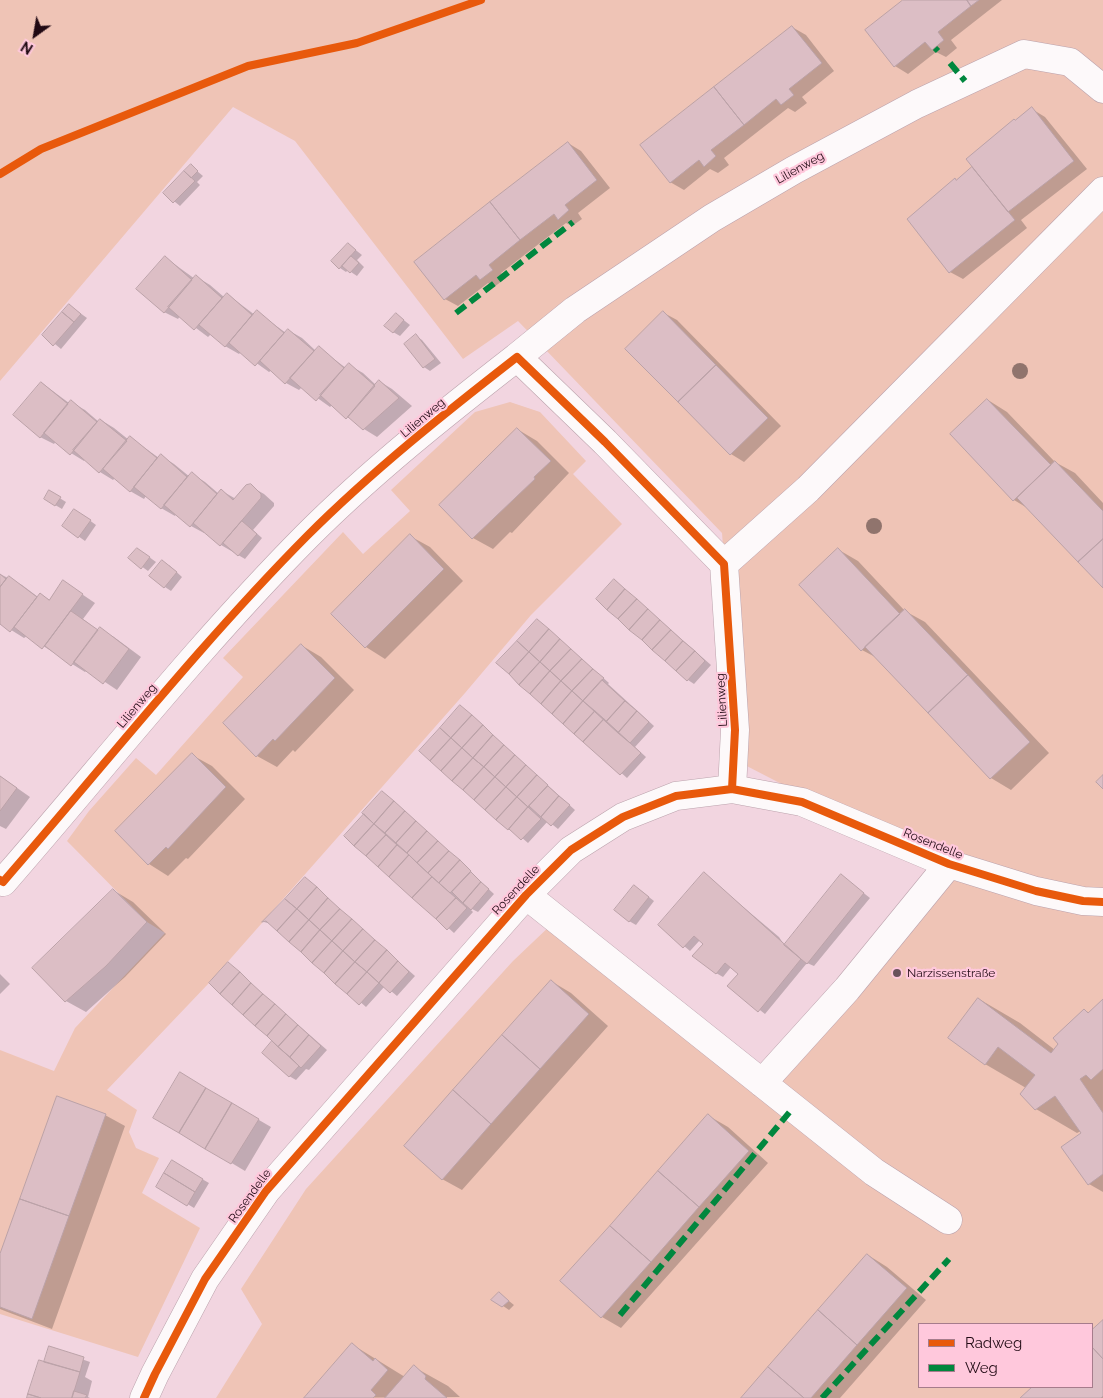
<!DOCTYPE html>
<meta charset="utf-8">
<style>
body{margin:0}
#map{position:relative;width:1103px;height:1398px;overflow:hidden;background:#f2d5e0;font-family:Raleway,sans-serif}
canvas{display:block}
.legend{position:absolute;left:918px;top:1323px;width:175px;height:65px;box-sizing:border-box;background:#ffc8dc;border:1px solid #a67c8c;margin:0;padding:6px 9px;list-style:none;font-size:15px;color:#210a14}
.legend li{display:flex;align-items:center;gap:10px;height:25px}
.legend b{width:25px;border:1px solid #a67c8c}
.north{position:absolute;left:10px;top:10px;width:50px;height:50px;-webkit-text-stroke:4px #ffc8dc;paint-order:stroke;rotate:212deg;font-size:14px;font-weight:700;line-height:20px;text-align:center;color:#210a14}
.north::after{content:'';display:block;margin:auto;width:18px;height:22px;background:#210a14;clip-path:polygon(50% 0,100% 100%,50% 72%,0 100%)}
</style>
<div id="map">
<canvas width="1103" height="1398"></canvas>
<ul class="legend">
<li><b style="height:6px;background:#e8590c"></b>Radweg</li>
<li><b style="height:6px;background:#00873e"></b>Weg</li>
</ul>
<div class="north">N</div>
</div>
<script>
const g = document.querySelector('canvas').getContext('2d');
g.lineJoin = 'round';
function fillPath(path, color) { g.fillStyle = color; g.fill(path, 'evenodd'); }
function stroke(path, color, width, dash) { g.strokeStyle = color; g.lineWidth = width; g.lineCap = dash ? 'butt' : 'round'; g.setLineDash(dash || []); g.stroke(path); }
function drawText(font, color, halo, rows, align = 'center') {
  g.font = font + ' Raleway,sans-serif'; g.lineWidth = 4.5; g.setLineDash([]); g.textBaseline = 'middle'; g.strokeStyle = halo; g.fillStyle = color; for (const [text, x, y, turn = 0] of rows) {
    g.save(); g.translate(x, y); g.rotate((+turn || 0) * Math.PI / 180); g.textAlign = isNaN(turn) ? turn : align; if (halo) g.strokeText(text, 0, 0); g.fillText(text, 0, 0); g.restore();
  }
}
const green = new Path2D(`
 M 0,0 L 1103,0 L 1103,1398 L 216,1398 L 262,1324 L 241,1289 L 306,1189 L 513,961 L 553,923 L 764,1093 L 961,864 L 803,795 L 739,762 L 722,533 L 518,321 L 463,359 L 295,141 L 233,107 L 0,381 ZM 919,1324 L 1092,1324 L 1092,1387 L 919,1387 Z
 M 510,402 L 540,412 L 586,461 L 573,474 L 622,524 L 531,615 L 465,693 L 209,983 L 107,1090 L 137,1110 L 129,1132 L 136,1148 L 159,1158 L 142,1193 L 200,1228 L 138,1357 L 0,1314 L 0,1050 L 54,1071 L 75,1028 L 165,933 L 147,922 L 67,841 L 89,811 L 136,758 L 156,775 L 243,677 L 223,658 L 343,532 L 363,554 L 410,511 L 391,490 L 475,412 Z`);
const shadow = new Path2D(`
 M 905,0 L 1002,0 L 951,40 L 957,48 L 946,57 L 936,52 L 908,74 L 895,66 Z
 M 792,27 L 806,35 L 834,71 L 802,97 L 807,103 L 795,112 L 788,108 L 724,158 L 729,165 L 718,173 L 710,169 L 684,190 L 670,182 Z
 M 1032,109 L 1045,117 L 1087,169 L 1021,220 L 1027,228 L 963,279 L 950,272 L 957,181 L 974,167 L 983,145 Z
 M 568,143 L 581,151 L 610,188 L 578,213 L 582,219 L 572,226 L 566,223 L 501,273 L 506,278 L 494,287 L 488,283 L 458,306 L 445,299 Z
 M 191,166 L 203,176 L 197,182 L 200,185 L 180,206 L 164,193 Z
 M 348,244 L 362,255 L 357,260 L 364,267 L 357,276 L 348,270 L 346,272 L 340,268 L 332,261 Z
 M 166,258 L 195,279 L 197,277 L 210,285 L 224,297 L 227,294 L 255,315 L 257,312 L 286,333 L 288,330 L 302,338 L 316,351 L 319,348 L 346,368 L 349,365 L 363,373 L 376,385 L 379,381 L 392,389 L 412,406 L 377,437 L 364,429 L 333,404 L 330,407 L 302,387 L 299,390 L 286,383 L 272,370 L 269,372 L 241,352 L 239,354 L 225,346 L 211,334 L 208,337 L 180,316 L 178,319 L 164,312 Z
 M 69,305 L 87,318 L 61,349 L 44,335 Z
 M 664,313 L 677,320 L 781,426 L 744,462 L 731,454 Z
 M 396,314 L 410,325 L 400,336 L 393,332 Z
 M 416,336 L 422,340 L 441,363 L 430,371 L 424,367 L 406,344 Z
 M 42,383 L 69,403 L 71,402 L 85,410 L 99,422 L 101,420 L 114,428 L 129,440 L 131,438 L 159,458 L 161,456 L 174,464 L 190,477 L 192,474 L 205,482 L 219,494 L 222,491 L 236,499 L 250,486 L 264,494 L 274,503 L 274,506 L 253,530 L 262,538 L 245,559 L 221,545 L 205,532 L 204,533 L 191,526 L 176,514 L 175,516 L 161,508 L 146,496 L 144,499 L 130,491 L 115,478 L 113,480 L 100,472 L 85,459 L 84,461 L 71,453 L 56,441 L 54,444 L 40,437 Z
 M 988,400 L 1007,412 L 1055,462 L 1075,473 L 1103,503 L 1103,586 L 1029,509 L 1014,500 Z
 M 517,429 L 537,441 L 569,473 L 512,533 L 510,532 L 493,549 L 473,538 Z
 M 50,492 L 66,502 L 62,509 L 45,499 Z
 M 81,514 L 96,525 L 85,541 L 64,526 Z
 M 410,536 L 430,547 L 463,581 L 385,659 L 366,647 Z
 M 138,549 L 156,562 L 148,571 L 130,558 Z
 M 839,550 L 858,561 L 905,611 L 925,622 L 1049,753 L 1011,790 L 991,778 L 879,659 L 862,650 Z
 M 169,565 L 182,577 L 171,591 L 165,587 Z
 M 0,574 L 22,585 L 38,597 L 40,594 L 50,600 L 64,582 L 95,603 L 83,619 L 99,631 L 100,629 L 114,637 L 141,657 L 117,690 L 87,670 L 85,672 L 27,636 L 24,638 L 0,623 Z
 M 614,580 L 711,665 L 694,684 L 688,680 Z
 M 537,620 L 609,683 L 608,684 L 654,726 L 635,747 L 646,757 L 627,778 L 498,663 Z
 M 301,645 L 321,657 L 354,690 L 295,752 L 293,750 L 277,767 L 257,756 Z
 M 461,707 L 575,810 L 558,829 L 548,821 L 528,843 L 421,751 Z
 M 192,755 L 212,766 L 245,799 L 188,859 L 186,858 L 168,876 L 149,864 Z
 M 0,776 L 30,797 L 6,829 L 0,826 Z
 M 383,792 L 494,894 L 478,912 L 468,907 L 473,912 L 454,933 L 346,836 Z
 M 704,874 L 779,937 L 785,946 L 842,876 L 870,898 L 814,966 L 807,963 L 765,1014 L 729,986 L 740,974 L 731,967 L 723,977 L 716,973 L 704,944 L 700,940 L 690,951 L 659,925 Z
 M 305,879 L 415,976 L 397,996 L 385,986 L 366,1007 L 271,924 L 264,922 Z
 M 113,890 L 133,902 L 166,934 L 125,977 L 86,1012 L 66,1001 Z
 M 640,890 L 654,901 L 636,925 L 629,921 Z
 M 228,964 L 327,1050 L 309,1070 L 306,1069 L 296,1080 L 289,1076 L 274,1041 Z
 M 0,974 L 10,984 L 0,994 Z
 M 551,981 L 571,993 L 608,1026 L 462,1190 L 442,1179 Z
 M 979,999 L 1020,1023 L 1055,1050 L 1084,1010 L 1090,1013 L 1103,1001 L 1103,1192 L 1089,1184 L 1081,1131 L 1077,1133 L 1036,1109 L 1026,1088 L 985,1064 Z
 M 180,1074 L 271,1127 L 245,1171 L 155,1117 Z
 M 105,1115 L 125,1126 L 52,1329 L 5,1311 L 0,1309 L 0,1258 Z
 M 709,1116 L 728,1127 L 768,1163 L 621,1328 L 602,1317 Z
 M 172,1162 L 209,1183 L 194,1208 L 158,1186 Z
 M 868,1255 L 887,1267 L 926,1300 L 840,1398 L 742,1398 Z
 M 499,1293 L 514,1305 L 509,1310 L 493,1299 Z
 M 1103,1321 L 1103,1398 L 1022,1398 L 1034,1387 L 1092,1387 L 1092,1332 Z
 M 353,1345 L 405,1377 L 414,1367 L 448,1386 L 460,1397 L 305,1398 Z
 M 50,1348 L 90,1362 L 85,1377 L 92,1381 L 88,1397 L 90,1398 L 29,1398 Z`);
const building = new Path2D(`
 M 903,0 L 967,0 L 971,6 L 938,32 L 944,40 L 932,50 L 925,42 L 894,67 L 865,30 Z
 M 967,0 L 979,0 L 971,6 Z
 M 792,26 L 822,63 L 789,89 L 794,95 L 781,105 L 776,99 L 744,125 L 714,87 Z
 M 714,87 L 744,125 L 711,150 L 716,156 L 704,167 L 699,160 L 670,183 L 640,145 Z
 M 1032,107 L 1074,161 L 1008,212 L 966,159 L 1014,119 L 1015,120 Z
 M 568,142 L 597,180 L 565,205 L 569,210 L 558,220 L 554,214 L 520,240 L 490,202 Z
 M 191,164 L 198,171 L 191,178 L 184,171 Z
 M 972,167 L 1015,220 L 949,273 L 907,219 L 955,178 L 956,180 Z
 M 184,171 L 195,181 L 173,203 L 163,193 Z
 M 490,202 L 520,240 L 489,265 L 493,270 L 480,280 L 476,275 L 444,300 L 414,262 Z
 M 348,243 L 356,250 L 339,269 L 331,261 Z
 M 165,256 L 192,280 L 164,313 L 136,289 Z
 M 351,256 L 359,263 L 350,273 L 342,266 Z
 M 196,275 L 222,298 L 194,330 L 168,307 Z
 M 227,293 L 252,315 L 225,347 L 199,325 Z
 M 69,304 L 81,314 L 74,322 L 62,312 Z
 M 257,310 L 284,333 L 255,366 L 229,343 Z
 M 663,311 L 716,365 L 678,402 L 625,349 Z
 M 62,312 L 74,322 L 53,346 L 42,335 Z
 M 396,313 L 404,320 L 393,333 L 384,326 Z
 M 288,329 L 314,351 L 285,384 L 260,361 Z
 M 416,334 L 435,359 L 423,368 L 404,344 Z
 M 319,346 L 344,368 L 316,401 L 290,378 Z
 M 349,363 L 375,386 L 346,419 L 320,395 Z
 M 716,365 L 768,418 L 730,455 L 678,402 Z
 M 379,380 L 399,398 L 363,430 L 348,417 Z
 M 41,382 L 68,404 L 40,438 L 13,415 Z
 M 987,399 L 1051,465 L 1013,501 L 950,434 Z
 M 71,400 L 97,422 L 70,455 L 44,433 Z
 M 100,419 L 127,441 L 99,473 L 73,450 Z
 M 517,428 L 551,461 L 534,477 L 535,479 L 472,539 L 439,505 Z
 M 130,436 L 157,458 L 130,492 L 103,469 Z
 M 161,454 L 187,477 L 161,509 L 134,487 Z
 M 1055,461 L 1103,511 L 1103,539 L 1078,562 L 1017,498 Z
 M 192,472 L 217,494 L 190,527 L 164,505 Z
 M 251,484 L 261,494 L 261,498 L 220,546 L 193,523 L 221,489 L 233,500 L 246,485 Z
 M 49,490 L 61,497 L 55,506 L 44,499 Z
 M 74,509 L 91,520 L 78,538 L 62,526 Z
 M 242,521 L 257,534 L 238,556 L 223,543 Z
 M 410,534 L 444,569 L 365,648 L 331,614 Z
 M 1103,539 L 1103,588 L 1078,562 Z
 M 137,548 L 150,557 L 141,569 L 128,558 Z
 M 838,548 L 900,614 L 861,651 L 799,585 Z
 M 162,560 L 177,572 L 164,588 L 149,576 Z
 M 0,574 L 6,579 L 0,587 Z
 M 9,576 L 37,597 L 10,632 L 0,624 L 0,587 Z
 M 614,579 L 625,589 L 607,610 L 596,599 Z
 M 63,580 L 83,594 L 42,649 L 14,627 L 40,593 L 49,600 Z
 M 625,589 L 637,599 L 618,619 L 607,610 Z
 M 637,599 L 648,609 L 629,630 L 618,619 Z
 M 648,609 L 660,620 L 642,640 L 629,630 Z
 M 905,609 L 968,675 L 928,713 L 865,647 Z
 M 71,611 L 98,630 L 71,666 L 45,646 Z
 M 537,619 L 549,629 L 529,652 L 517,641 Z
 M 660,620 L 671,630 L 652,650 L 642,640 Z
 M 100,627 L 129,649 L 103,684 L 74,662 Z
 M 549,629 L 560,639 L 540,662 L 529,652 Z
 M 671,630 L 683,641 L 665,661 L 652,650 Z
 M 560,639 L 571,649 L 550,671 L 540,662 Z
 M 517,641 L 529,652 L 509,674 L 496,663 Z
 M 683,641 L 695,651 L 676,671 L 665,661 Z
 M 301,644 L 335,678 L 275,741 L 273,739 L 256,757 L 223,723 Z
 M 571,649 L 582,659 L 561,681 L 550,671 Z
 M 695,651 L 705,661 L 687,681 L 676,671 Z
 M 529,652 L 540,662 L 519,685 L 509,674 Z
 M 582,659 L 593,669 L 572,691 L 561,681 Z
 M 540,662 L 550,671 L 530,694 L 519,685 Z
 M 593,669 L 604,678 L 583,701 L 572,691 Z
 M 550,671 L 561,681 L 541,704 L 530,694 Z
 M 968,675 L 1030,742 L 990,779 L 928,713 Z
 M 602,680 L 625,701 L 606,722 L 583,701 Z
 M 561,681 L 572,691 L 552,714 L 541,704 Z
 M 572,691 L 583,701 L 563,724 L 552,714 Z
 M 583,701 L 595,711 L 574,734 L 563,724 Z
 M 625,701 L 637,711 L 618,733 L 606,722 Z
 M 460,705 L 472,715 L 451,738 L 440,728 Z
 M 595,711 L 604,719 L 583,742 L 574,734 Z
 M 637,711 L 649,722 L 630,743 L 618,733 Z
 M 472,715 L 483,725 L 462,748 L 451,738 Z
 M 604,719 L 641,753 L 620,775 L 583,742 Z
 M 483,725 L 493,735 L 473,758 L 462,748 Z
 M 440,728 L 451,738 L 430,761 L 419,751 Z
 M 493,735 L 504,745 L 484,767 L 473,758 Z
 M 451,738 L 462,748 L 441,771 L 430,761 Z
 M 504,745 L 515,755 L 495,777 L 484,767 Z
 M 462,748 L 473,758 L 452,781 L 441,771 Z
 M 192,753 L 226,787 L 168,849 L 166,847 L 148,865 L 115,831 Z
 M 515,755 L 526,765 L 506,787 L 495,777 Z
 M 473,758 L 484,767 L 463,790 L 452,781 Z
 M 526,765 L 537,775 L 517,797 L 506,787 Z
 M 484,767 L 495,777 L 474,800 L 463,790 Z
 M 537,775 L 548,785 L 528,807 L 517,797 Z
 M 1103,775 L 1103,789 L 1096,782 Z
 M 0,776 L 17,788 L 0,811 Z
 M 495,777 L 506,787 L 485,810 L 474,800 Z
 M 548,786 L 559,796 L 541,817 L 529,806 Z
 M 506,787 L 517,797 L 496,820 L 485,810 Z
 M 382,791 L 394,801 L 374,824 L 362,813 Z
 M 559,796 L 570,805 L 551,826 L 541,817 Z
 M 517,797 L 528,807 L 508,830 L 496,820 Z
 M 394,801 L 405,811 L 385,833 L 374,824 Z
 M 528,807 L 541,819 L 521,840 L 509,829 Z
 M 405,811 L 416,821 L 396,843 L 385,833 Z
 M 364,814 L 374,824 L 354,846 L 344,836 Z
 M 416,821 L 427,831 L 407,853 L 396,843 Z
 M 374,824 L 386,835 L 366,856 L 354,846 Z
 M 427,831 L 438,841 L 417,863 L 407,853 Z
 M 386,835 L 397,845 L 378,867 L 366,856 Z
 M 438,841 L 449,851 L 428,873 L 417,863 Z
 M 397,845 L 409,855 L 389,877 L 378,867 Z
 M 449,851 L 460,860 L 439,883 L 428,873 Z
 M 409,855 L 432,877 L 412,898 L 389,877 Z
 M 460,860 L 471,871 L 450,893 L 439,883 Z
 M 471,872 L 481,882 L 463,903 L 452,892 Z
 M 704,872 L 801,959 L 758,1012 L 727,986 L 738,974 L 725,963 L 716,974 L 692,956 L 703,944 L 694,936 L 683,948 L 658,925 Z
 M 841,874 L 864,893 L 807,964 L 784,945 Z
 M 305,877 L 317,887 L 297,909 L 285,899 Z
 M 432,877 L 456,898 L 436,919 L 412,898 Z
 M 481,882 L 489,889 L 471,910 L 463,903 Z
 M 634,885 L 649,897 L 629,922 L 614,910 Z
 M 317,887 L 328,898 L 309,920 L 297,909 Z
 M 113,889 L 147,922 L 106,966 L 65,1002 L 32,968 Z
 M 328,898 L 340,909 L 320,930 L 309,920 Z
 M 456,898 L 467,908 L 447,930 L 436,919 Z
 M 285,899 L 297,909 L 277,931 L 266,921 L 262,922 Z
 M 297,909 L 309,920 L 289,942 L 277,931 Z
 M 340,909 L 352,919 L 332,941 L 320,930 Z
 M 352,919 L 363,929 L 343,951 L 332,941 Z
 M 309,920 L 320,930 L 301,952 L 289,942 Z
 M 363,929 L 375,940 L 355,962 L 343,951 Z
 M 320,930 L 332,941 L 312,963 L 301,952 Z
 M 375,940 L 387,950 L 367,972 L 355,962 Z
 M 332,941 L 343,951 L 324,973 L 312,963 Z
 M 387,950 L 398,961 L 379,983 L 367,972 Z
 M 343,951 L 355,962 L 335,984 L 324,973 Z
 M 398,961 L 409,972 L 390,993 L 379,983 Z
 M 228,962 L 240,972 L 220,994 L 209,983 Z
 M 355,962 L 367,972 L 347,994 L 335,984 Z
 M 240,972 L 251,983 L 232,1005 L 220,994 Z
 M 367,972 L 379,983 L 359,1005 L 347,994 Z
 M 551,980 L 589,1014 L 540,1069 L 502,1035 Z
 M 251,983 L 263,994 L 243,1015 L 232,1005 Z
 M 263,994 L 275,1004 L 255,1026 L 243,1015 Z
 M 978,998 L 1051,1053 L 1058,1044 L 1053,1038 L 1084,1009 L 1088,1013 L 1103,999 L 1103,1069 L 1091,1080 L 1086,1075 L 1080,1079 L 1103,1113 L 1103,1174 L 1088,1185 L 1061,1147 L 1081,1133 L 1055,1096 L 1035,1110 L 1020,1094 L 1035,1075 L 998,1047 L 985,1065 L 948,1038 Z
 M 275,1004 L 286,1014 L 267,1036 L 255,1026 Z
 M 286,1014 L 298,1025 L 278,1047 L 267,1036 Z
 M 298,1025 L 309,1035 L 290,1057 L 278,1047 Z
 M 309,1035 L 321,1046 L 301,1068 L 290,1057 Z
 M 502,1035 L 540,1069 L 491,1124 L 453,1090 Z
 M 272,1041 L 299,1066 L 289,1077 L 262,1053 Z
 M 180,1072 L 206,1088 L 179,1133 L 153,1118 Z
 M 206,1088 L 232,1103 L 205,1149 L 179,1133 Z
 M 453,1090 L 491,1124 L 442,1180 L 404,1146 Z
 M 57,1096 L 106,1114 L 69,1216 L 20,1199 Z
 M 232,1103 L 259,1119 L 231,1164 L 205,1149 Z
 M 708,1114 L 749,1151 L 699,1207 L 658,1171 Z
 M 172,1160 L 203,1179 L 195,1192 L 164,1173 Z
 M 658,1171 L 699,1207 L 651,1262 L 610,1226 Z
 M 164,1173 L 195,1192 L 187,1206 L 156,1187 Z
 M 20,1199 L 69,1216 L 32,1319 L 0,1307 L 0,1254 Z
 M 610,1226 L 651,1262 L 601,1318 L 560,1281 Z
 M 867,1254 L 907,1288 L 857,1345 L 818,1310 Z
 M 499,1292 L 509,1301 L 502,1307 L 491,1300 Z
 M 818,1310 L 857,1345 L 811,1398 L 804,1398 L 768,1367 Z
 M 1103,1320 L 1103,1359 L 1092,1347 L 1092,1330 Z
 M 352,1343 L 373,1361 L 375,1358 L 388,1370 L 371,1390 L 376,1395 L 373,1398 L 304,1398 Z
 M 49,1346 L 84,1357 L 80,1372 L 44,1362 Z
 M 1092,1347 L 1103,1359 L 1103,1396 L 1101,1398 L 1020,1398 L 1032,1387 L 1092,1387 Z
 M 39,1360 L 80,1372 L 72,1398 L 41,1398 L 28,1394 Z
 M 414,1365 L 426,1376 L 425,1379 L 447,1398 L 385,1398 Z
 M 768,1367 L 804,1398 L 741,1398 Z
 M 74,1391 L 87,1395 L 85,1398 L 72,1398 Z
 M 28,1394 L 41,1398 L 27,1398 Z`);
const minor = new Path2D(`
 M 517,357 L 575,310 L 712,218 L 794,170 L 917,104 L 1024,54 L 1070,62 L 1103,89
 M 724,564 L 808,489 L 1103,191
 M 0,880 L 3,882 C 104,766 199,645 307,536 C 372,471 445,413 517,357 L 605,442 L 724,564 L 735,730 L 732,789
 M 526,895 L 874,1172 L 948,1220
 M 762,1083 L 847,989 L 949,864
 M 144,1398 L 155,1374 L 205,1279 L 266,1191 L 526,895 L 571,850 L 623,817 L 676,796 L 732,789 L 802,802 L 949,864 L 1036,891 L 1083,901 L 1103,902`);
const quiet = new Path2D(`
 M 935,48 L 938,51
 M 950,63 L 965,81
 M 456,313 L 573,222
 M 620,1315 L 793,1108
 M 822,1398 L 949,1259`);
const cycleway = new Path2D(`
 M 0,174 L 41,149 L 248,66 L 357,43 L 481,0
 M 0,880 L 3,882 C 104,766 199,645 307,536 C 372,471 445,413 517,357 L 605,442 L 724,564 L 735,730 L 732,789
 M 144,1398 L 155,1374 L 205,1279 L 266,1191 L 526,895 L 571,850 L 623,817 L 676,796 L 732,789 L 802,802 L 949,864 L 1036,891 L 1083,901 L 1103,902`);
const trees = [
 [1020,371],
 [874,526]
];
const markers = [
 [897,973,5,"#6a515b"]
];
const streetNames = [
 ["Lilienweg",800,168,-29],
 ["Lilienweg",423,418,-40],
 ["Lilienweg",722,700,-93],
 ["Lilienweg",137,706,-50],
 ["Rosendelle",933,844,22],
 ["Rosendelle",516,890,-47],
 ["Rosendelle",250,1196,-54]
];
const poiNames = [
 ["Narzissenstraße",907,973]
];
fillPath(green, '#efc4b6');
fillPath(shadow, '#0003');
fillPath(building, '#dcbec5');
stroke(building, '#bba2a8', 1);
stroke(minor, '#bba2ac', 29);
stroke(minor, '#fdf9fa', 28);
stroke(quiet, '#00873e', 6, [12, 6]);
stroke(cycleway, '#e8590c', 8);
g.fillStyle = '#90746d';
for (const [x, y] of trees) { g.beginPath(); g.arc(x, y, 8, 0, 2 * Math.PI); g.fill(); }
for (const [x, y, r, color] of markers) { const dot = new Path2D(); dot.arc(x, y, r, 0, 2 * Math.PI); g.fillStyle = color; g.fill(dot); stroke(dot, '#ffc8dc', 2); }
drawText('12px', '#210a14', '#ffc8dc', streetNames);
drawText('12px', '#210a14', '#ffc8dc', poiNames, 'left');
</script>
